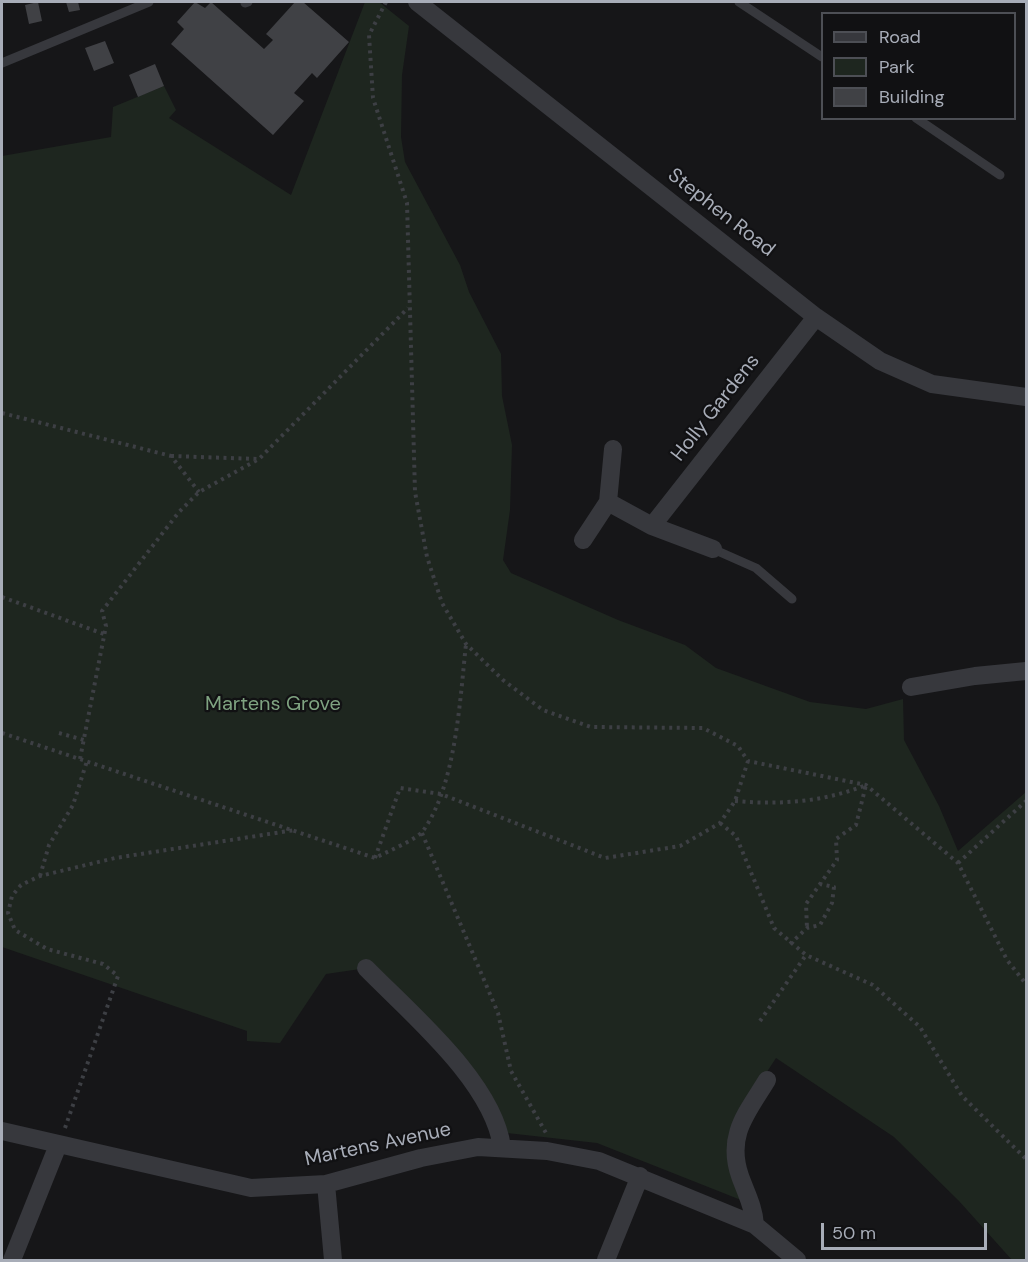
<!DOCTYPE html>
<style>
body{margin:0}
#map{position:relative;width:1028px;height:1262px;overflow:hidden;background:#161618;font-family:"DM Sans",sans-serif}
canvas{display:block}
.frame{position:absolute;inset:0;border:3px solid #a8adb8;pointer-events:none}
.legend{position:absolute;left:821px;top:12px;width:195px;height:108px;box-sizing:border-box;background:#111113;border:2px solid #4d4f55;margin:0;padding:8px 10px;list-style:none;font-size:18px;color:#a8adb8}
.legend li{display:flex;align-items:center;gap:12px;height:30px}
.legend b{width:30px;border:2px solid #4d4f55}
.scale{position:absolute;left:821px;top:1223px;width:166px;height:27px;box-sizing:border-box;border:3px solid #a8adb8;border-top:0;padding-left:8px;font-size:18px;line-height:21px;white-space:nowrap;color:#a8adb8;-webkit-text-stroke:4px #111113;paint-order:stroke}
</style>
<div id="map">
<canvas width="1028" height="1262"></canvas>
<div class="frame"></div>
<ul class="legend">
<li><b style="height:8px;background:#37383d"></b>Road</li>
<li><b style="height:16px;background:#1e261f"></b>Park</li>
<li><b style="height:16px;background:#404145"></b>Building</li>
</ul>
<div class="scale">50 m</div>
</div>
<script>
const g = document.querySelector('canvas').getContext('2d');
g.lineJoin = 'round';
function fillPath(path, color) { g.fillStyle = color; g.fill(path, 'evenodd'); }
function stroke(path, color, width, dash) { g.strokeStyle = color; g.lineWidth = width; g.lineCap = dash ? 'butt' : 'round'; g.setLineDash(dash || []); g.stroke(path); }
function drawText(font, color, halo, rows, align = 'center') {
  g.font = font + ' "DM Sans",sans-serif'; g.lineWidth = 4.5; g.setLineDash([]); g.textBaseline = 'middle'; g.strokeStyle = halo; g.fillStyle = color; for (const [text, x, y, turn = 0] of rows) {
    g.save(); g.translate(x, y); g.rotate((+turn || 0) * Math.PI / 180); g.textAlign = isNaN(turn) ? turn : align; if (halo) g.strokeText(text, 0, 0); g.fillText(text, 0, 0); g.restore();
  }
}
const green = new Path2D(`
 M 365,2 L 379,2 L 409,26 L 402,75 L 401,137 L 405,162 L 460,265 L 469,292 L 501,354 L 502,396 L 512,445 L 510,510 L 503,560 L 511,573 L 618,620 L 685,645 L 716,668 L 810,702 L 866,709 L 903,699 L 904,740 L 939,806 L 958,851 L 1026,792 L 1026,1260 L 1012,1260 L 959,1201 L 894,1137 L 776,1058 L 735,1121 L 741,1200 L 597,1143 L 507,1133 L 374,967 L 326,974 L 280,1043 L 247,1041 L 247,1031 L 2,947 L 2,156 L 111,137 L 113,107 L 164,86 L 176,110 L 169,118 L 291,195 Z`);
const building = new Path2D(`
 M 38,2 L 42,21 L 29,24 L 25,5 Z
 M 66,2 L 78,2 L 80,10 L 69,12 Z
 M 195,2 L 205,8 L 211,2 L 264,49 L 273,40 L 266,34 L 295,2 L 303,2 L 349,42 L 317,78 L 312,73 L 294,93 L 304,101 L 273,135 L 171,44 L 184,29 L 177,22 Z
 M 105,41 L 114,63 L 94,71 L 85,48 Z
 M 155,64 L 164,86 L 138,97 L 129,75 Z`);
const path = new Path2D(`
 M 386,2 L 369,35 L 373,98 L 407,203 L 415,492 L 427,557 L 442,603 L 466,644 L 503,680 L 543,710 L 591,727 L 703,728 L 738,746 L 748,761 L 866,785 L 958,863 L 1007,960 L 1026,984
 M 2,413 L 171,456 L 199,492
 M 171,456 L 258,459
 M 2,597 L 104,634
 M 2,733 L 375,858 C 386,852 416,840 423,831 C 456,785 460,699 466,644
 M 59,733 L 84,740
 M 80,759 L 106,626 L 102,611 L 179,512 L 199,492 L 259,459 L 408,308
 M 735,801 C 780,805 824,802 866,785 L 856,825 L 836,839 L 837,860 L 806,904 L 807,928
 M 720,823 L 736,836 L 774,928 L 806,955 L 873,985 L 920,1027 L 962,1096 L 1026,1159
 M 422,833 L 498,1013 L 511,1071 L 546,1133
 M 375,858 L 400,788 L 441,794 L 605,858 L 680,846 L 720,823 L 735,801 L 748,761
 M 958,863 L 1026,801
 M 40,876 L 49,845 L 73,805 L 87,761
 M 790,944 L 807,928 L 820,925 L 832,903 L 834,887 L 820,884
 M 760,1021 L 806,955
 M 65,1128 L 118,976 L 103,964 L 47,949 L 15,930 L 8,913 L 12,896 L 21,885 L 40,876 L 115,858 L 295,830`);
const lane = new Path2D(`
 M 739,2 L 822,57
 M 245,3 L 248,2
 M 2,63 L 149,2
 M 916,118 L 1000,175
 M 713,549 L 756,568 L 792,599`);
const street = new Path2D(`
 M 417,2 L 816,317 L 880,361 L 932,384 L 1026,397
 M 613,449 L 608,502 L 652,526 L 713,549
 M 652,526 L 816,317
 M 583,540 L 608,502
 M 911,687 L 975,676 L 1026,671
 M 366,968 C 411,1014 493,1082 502,1147
 M 2,1131 L 251,1188 L 326,1184 L 421,1158 L 478,1147 L 547,1151 L 599,1161 L 755,1225 L 797,1260
 M 326,1184 L 333,1260
 M 755,1225 C 754,1207 746,1193 740,1176 C 726,1135 747,1113 767,1080
 M 12,1260 L 58,1145
 M 606,1260 L 640,1176`);
const streetNames = [
 ["Stephen Road",721,213,38],
 ["Holly Gardens",716,408,-52],
 ["Martens Avenue",378,1145,-12]
];
const parkNames = [
 ["Martens Grove",273,705]
];
fillPath(green, '#1e261f');
fillPath(building, '#404145');
stroke(path, '#3d3f44', 4, [3, 4.5]);
stroke(lane, '#37383d', 9);
stroke(street, '#37383d', 18);
drawText('20px', '#a8adb8', '#111113', streetNames);
drawText('20px', '#7fa381', '#111113', parkNames);
</script>
